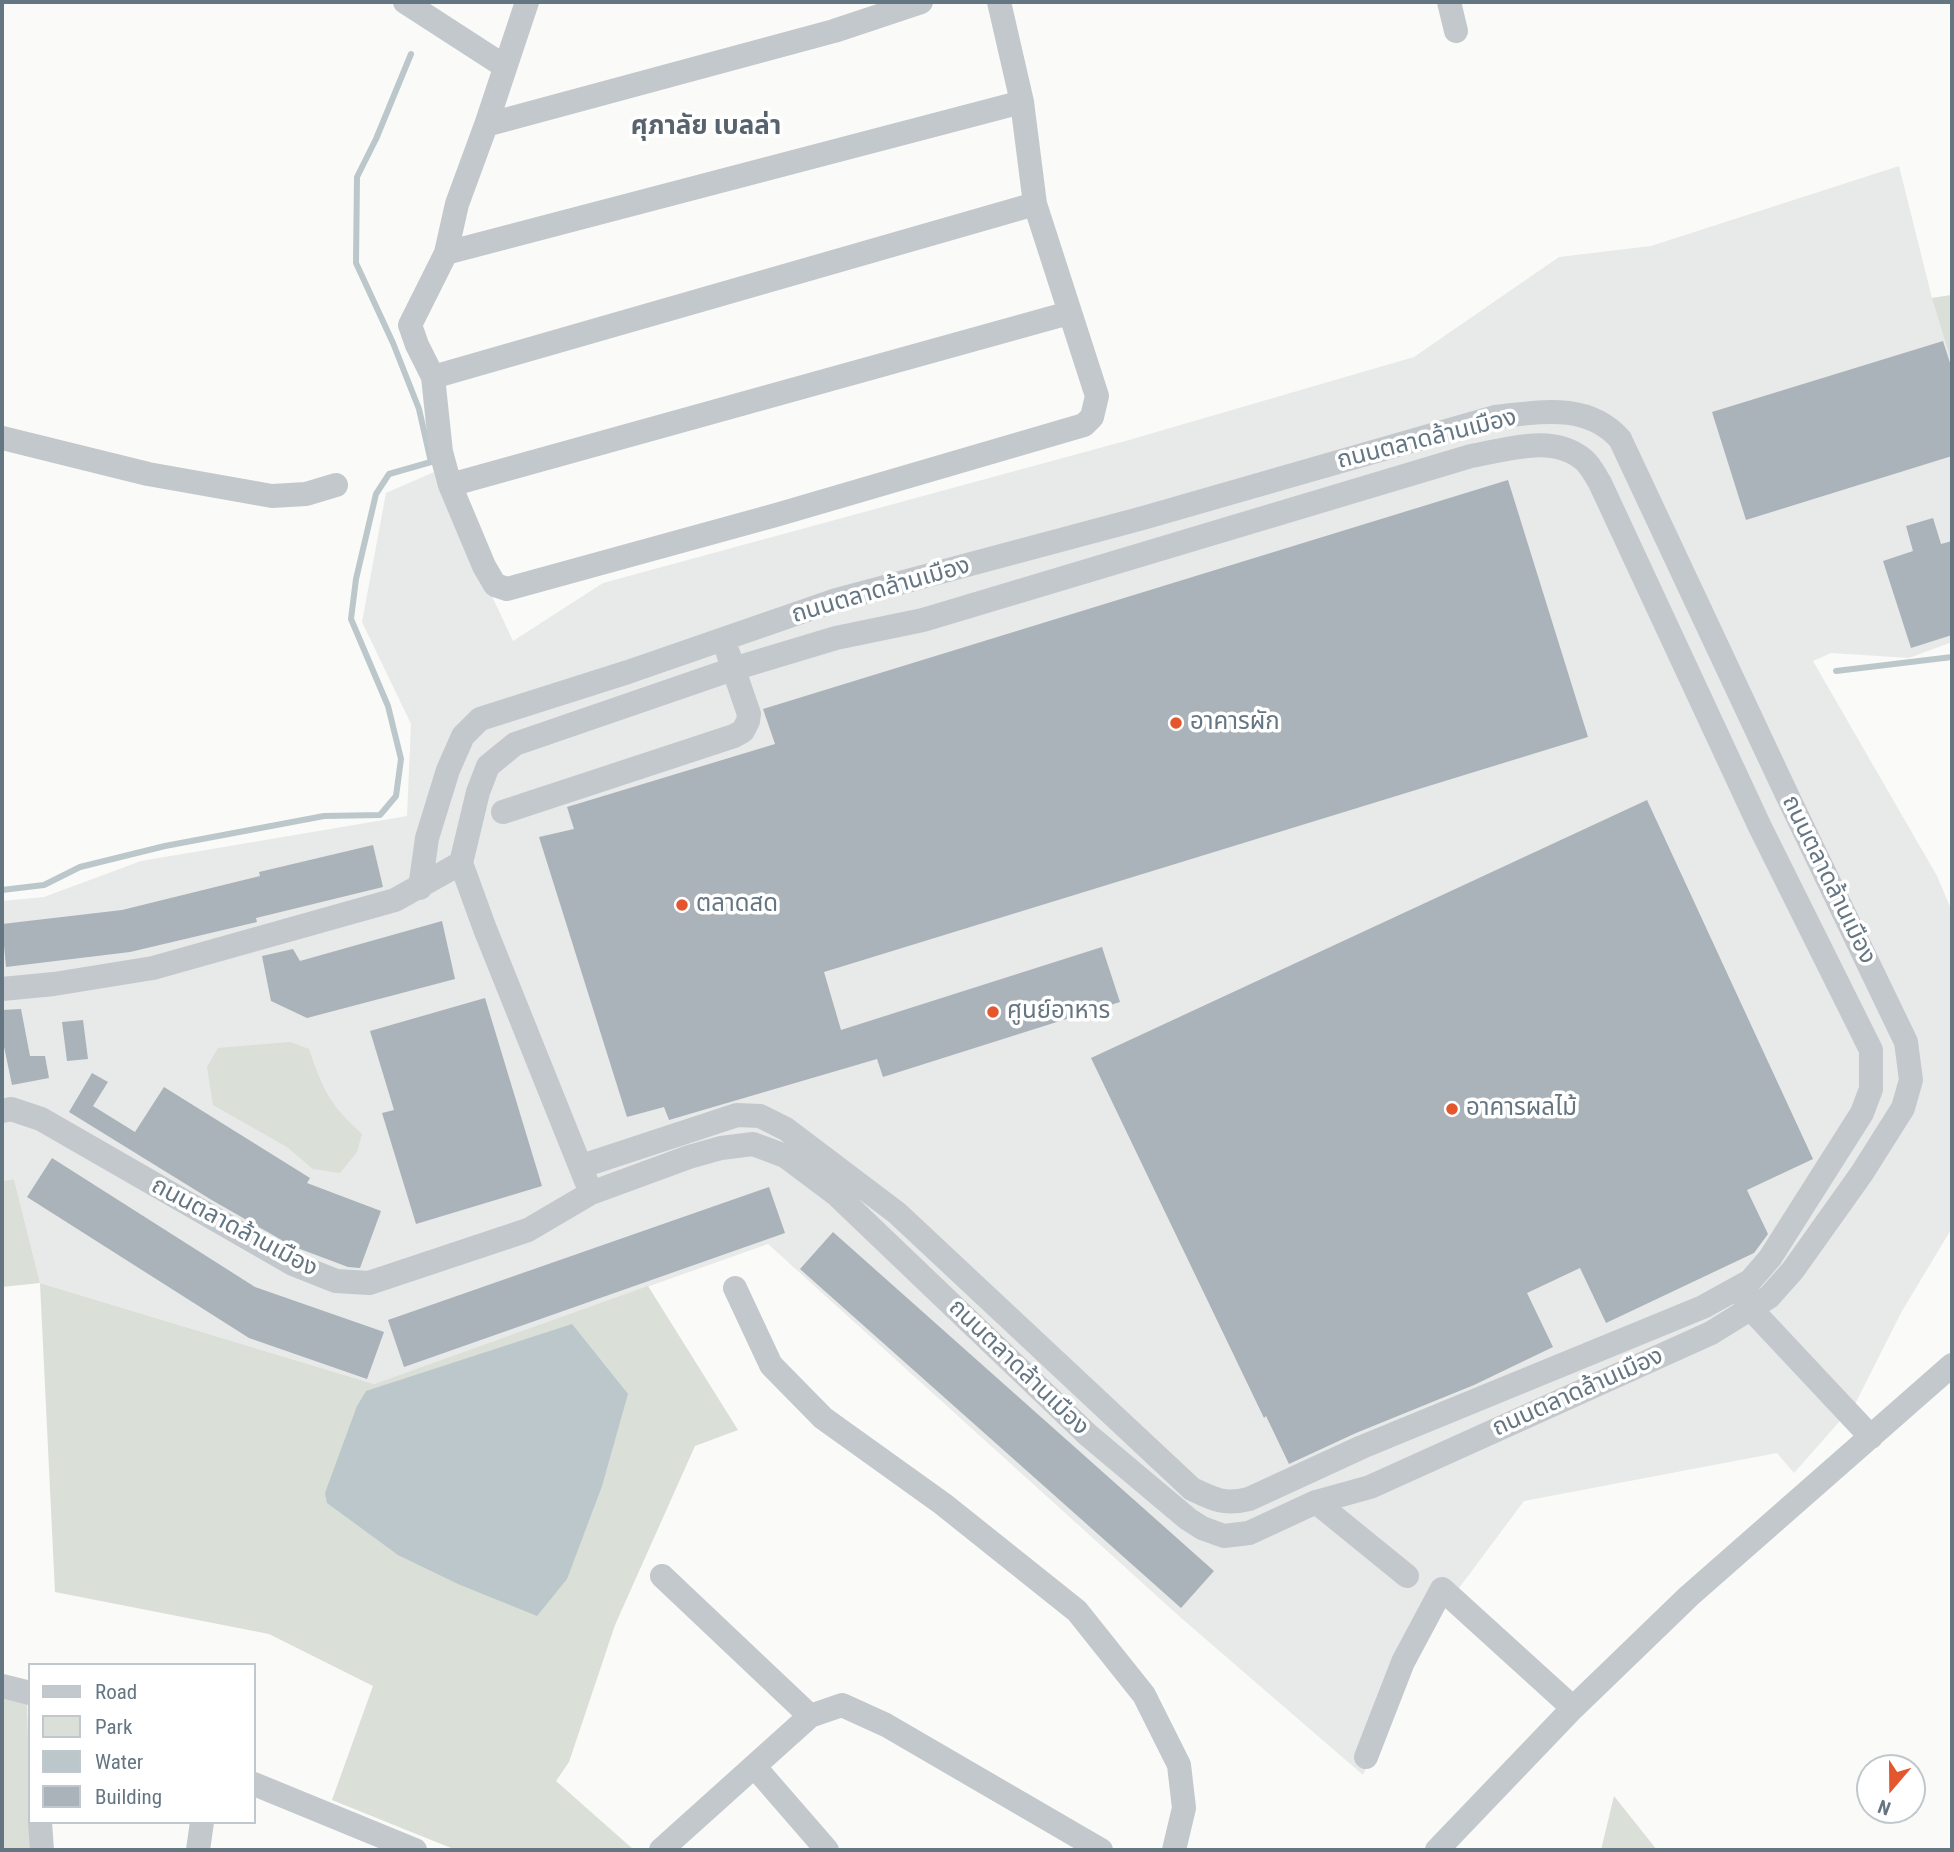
<!DOCTYPE html>
<meta charset="utf-8">
<style>
body{margin:0}
#map{position:relative;width:1954px;height:1852px;overflow:hidden;background:#fafaf8;font-family:"Roboto Condensed",sans-serif}
canvas{display:block}
.frame{position:absolute;inset:0;border:4px solid #657683;pointer-events:none}
.legend{position:absolute;left:28px;top:1663px;width:228px;height:161px;box-sizing:border-box;background:#fff;border:2px solid #c1c8cd;margin:0;padding:9px 12px;list-style:none;font-size:21px;color:#657683}
.legend li{display:flex;align-items:center;gap:14px;height:35px}
.legend b{width:35px;border:2px solid #c1c8cd}
.north{position:absolute;left:1856px;top:1754px;width:70px;height:70px;box-sizing:border-box;background:#fff;border:2px solid #c1c8cd;border-radius:50%;rotate:200deg;font-size:19px;font-weight:700;line-height:28px;text-align:center;color:#657683}
.north::after{content:'';display:block;margin:auto;width:24px;height:32px;background:#e4572e;clip-path:polygon(50% 0,100% 100%,50% 72%,0 100%)}
</style>
<div id="map">
<canvas width="1954" height="1852"></canvas>
<div class="frame"></div>
<ul class="legend">
<li><b style="height:9px;background:#c3c8cc"></b>Road</li>
<li><b style="height:19px;background:#dadfd7"></b>Park</li>
<li><b style="height:19px;background:#bbc7cb"></b>Water</li>
<li><b style="height:19px;background:#aab3b9"></b>Building</li>
</ul>
<div class="north">N</div>
</div>
<script>
const g = document.querySelector('canvas').getContext('2d');
g.lineJoin = 'round';
function fillPath(path, color) { g.fillStyle = color; g.fill(path, 'evenodd'); }
function stroke(path, color, width, dash) { g.strokeStyle = color; g.lineWidth = width; g.lineCap = dash ? 'butt' : 'round'; g.setLineDash(dash || []); g.stroke(path); }
function drawText(font, color, halo, rows, align = 'center') {
  g.font = font + ' "Roboto Condensed","Noto Sans Thai",sans-serif'; g.lineWidth = 7; g.setLineDash([]); g.textBaseline = 'middle'; g.strokeStyle = halo; g.fillStyle = color; for (const [text, x, y, turn = 0] of rows) {
    g.save(); g.translate(x, y); g.rotate((+turn || 0) * Math.PI / 180); g.textAlign = isNaN(turn) ? turn : align; if (halo) g.strokeText(text, 0, 0); g.fillText(text, 0, 0); g.restore();
  }
}
const built = new Path2D(`
 M 1899,166 L 1932,298 L 1952,295 L 1952,642 L 1909,658 L 1831,653 L 1813,661 L 1937,876 L 1952,911 L 1952,1228 L 1902,1311 L 1855,1404 L 1794,1473 L 1777,1453 L 1524,1501 L 1424,1635 L 1363,1775 L 1180,1617 L 768,1244 L 374,1384 L 40,1283 L 14,1179 L 2,1181 L 2,901 L 44,897 L 141,861 L 407,816 L 411,724 L 362,622 L 386,493 L 434,472 L 513,641 L 603,583 L 1129,440 L 1414,357 L 1559,257 L 1651,246 Z`);
const green = new Path2D(`
 M 1952,295 L 1952,363 L 1932,298 Z
 M 290,1042 L 309,1049 C 323,1090 329,1104 362,1134 L 357,1152 L 340,1173 L 313,1169 L 287,1147 L 213,1105 L 207,1067 L 218,1048 Z
 M 14,1179 L 40,1283 L 374,1384 L 648,1286 L 738,1430 L 695,1446 L 615,1625 L 569,1762 L 556,1781 L 634,1850 L 456,1850 L 332,1800 L 373,1686 L 269,1634 L 55,1592 L 40,1283 L 2,1287 L 2,1181 Z
 M 2,1696 L 27,1699 L 31,1850 L 2,1850 Z
 M 1614,1796 L 1657,1850 L 1601,1850 Z`);
const water = new Path2D(`
 M 572,1324 L 628,1394 L 602,1486 L 567,1579 L 537,1616 L 458,1584 L 398,1555 L 327,1503 L 325,1493 L 357,1406 L 366,1391 Z`);
const stream = new Path2D(`
 M 1836,671 L 1952,657
 M 2,890 L 44,885 L 80,867 L 165,846 L 324,816 L 380,815 L 396,796 L 401,759 L 388,706 L 351,619 L 356,579 L 376,494 L 389,474 L 431,462 L 419,409 L 393,343 L 356,263 L 357,177 L 376,139 L 411,54`);
const building = new Path2D(`
 M 1943,341 L 1952,369 L 1952,456 L 1746,520 L 1712,412 Z
 M 1508,480 L 1588,737 L 824,972 L 841,1030 L 1102,947 L 1120,1002 L 883,1077 L 877,1059 L 669,1120 L 664,1107 L 627,1117 L 539,837 L 574,829 L 567,807 L 775,744 L 763,709 Z
 M 1933,518 L 1941,544 L 1952,541 L 1952,635 L 1911,648 L 1883,561 L 1913,551 L 1906,526 Z
 M 1647,800 L 1813,1159 L 1747,1190 L 1768,1234 L 1754,1253 L 1606,1323 L 1580,1268 L 1527,1293 L 1553,1347 L 1474,1385 L 1356,1433 L 1289,1464 L 1266,1416 L 1264,1418 L 1091,1058 Z
 M 373,845 L 383,887 L 256,918 L 257,922 L 130,952 L 6,967 L 2,924 L 122,910 L 260,876 L 259,872 Z
 M 442,921 L 455,979 L 307,1018 L 271,1001 L 262,956 L 293,949 L 300,961 Z
 M 485,998 L 542,1186 L 416,1224 L 382,1113 L 394,1110 L 370,1031 Z
 M 21,1009 L 30,1056 L 45,1056 L 49,1078 L 12,1085 L 2,1037 L 2,1010 Z
 M 83,1020 L 88,1059 L 67,1061 L 62,1022 Z
 M 92,1073 L 108,1082 L 93,1106 L 135,1132 L 164,1087 L 310,1178 L 307,1183 L 381,1211 L 360,1268 L 348,1267 L 292,1246 L 210,1199 L 69,1112 Z
 M 52,1158 L 255,1287 L 384,1332 L 367,1379 L 249,1338 L 27,1197 Z
 M 769,1187 L 785,1233 L 404,1367 L 388,1320 Z
 M 833,1232 L 1214,1571 L 1181,1608 L 800,1269 Z`);
const minor = new Path2D(`
 M 405,2 L 504,66
 M 527,2 L 486,125 L 457,204 L 446,253 L 1022,102
 M 1449,2 L 1456,31
 M 486,125 L 834,31 L 921,2
 M 446,253 L 410,325 L 417,345 L 433,377 L 1035,204
 M 433,377 L 441,452 L 450,485 L 1069,313
 M 2,438 L 148,474 L 272,496 L 306,494 L 336,485
 M 450,485 L 484,566 L 495,585 L 507,589 L 776,515 L 1084,425 L 1092,417 L 1097,396 L 1035,204 L 1022,102 L 999,2
 M 503,812 L 734,736 L 743,731 L 748,721 L 749,714 L 728,653
 M 461,863 L 478,792 L 488,766 L 515,744 L 733,669 L 836,638 L 923,620 L 1471,456 C 1507,450 1553,433 1584,460 C 1591,466 1595,475 1600,483 L 1760,827 L 1871,1050 L 1871,1089 L 1862,1113 L 1770,1258 L 1750,1281 L 1703,1307 L 1362,1447 L 1249,1499 C 1224,1505 1215,1500 1192,1489 L 897,1213 L 786,1129 L 760,1116 L 737,1115 L 582,1166
 M 420,888 L 427,838 L 448,770 L 463,736 L 480,719 L 628,672 L 836,600 L 1143,518 L 1495,417 C 1540,412 1587,402 1620,439 L 1788,797 L 1906,1042 L 1911,1080 L 1903,1108 L 1862,1173 L 1793,1270 L 1769,1297 L 1711,1333 L 1370,1487 L 1316,1502 L 1249,1533 L 1224,1536 L 1202,1528 L 1188,1519 L 1088,1435 L 837,1195 L 785,1156 L 753,1144 L 721,1148 L 689,1157 L 591,1193
 M 2,989 L 54,984 L 153,968 L 395,900 L 461,863 L 485,929 L 591,1193 L 528,1230 L 369,1283 L 336,1281 L 293,1264 L 41,1119 L 11,1109 L 2,1111
 M 735,1288 L 771,1365 L 823,1418 L 943,1504 L 1077,1611 L 1144,1695 L 1179,1765 L 1184,1808 L 1174,1850
 M 1742,1295 L 1750,1308 L 1871,1437
 M 1316,1502 L 1407,1576
 M 662,1576 L 810,1716
 M 2,1686 L 30,1693
 M 1366,1757 L 1403,1662 L 1442,1589 L 1573,1708
 M 754,1766 L 827,1850
 M 254,1784 L 415,1850
 M 40,1822 L 42,1850
 M 198,1850 L 202,1822
 M 661,1850 L 810,1716 L 842,1705 L 886,1725 L 1101,1850
 M 1437,1850 L 1573,1708 L 1689,1596 L 1952,1365`);
const markers = [
 [1176,723,7,"#e4572e"],
 [682,905,7,"#e4572e"],
 [993,1012,7,"#e4572e"],
 [1452,1109,7,"#e4572e"]
];
const streetNames = [
 ["ถนนตลาดล้านเมือง",1427,440,-14],
 ["ถนนตลาดล้านเมือง",881,591,-16],
 ["ถนนตลาดล้านเมือง",1828,880,64],
 ["ถนนตลาดล้านเมือง",234,1228,28],
 ["ถนนตลาดล้านเมือง",1018,1368,44],
 ["ถนนตลาดล้านเมือง",1578,1393,-24]
];
const poiNames = [
 ["อาคารผัก",1190,723],
 ["ตลาดสด",696,905],
 ["ศูนย์อาหาร",1007,1012],
 ["อาคารผลไม้",1466,1109]
];
const neighbourhoodNames = [
 ["ศุภาลัย เบลล่า",706,127]
];
fillPath(built, '#e8e9e9');
fillPath(green, '#dadfd7');
fillPath(water, '#bbc7cb');
stroke(stream, '#bbc7cb', 6);
fillPath(building, '#aab3b9');
stroke(minor, '#c3c8cc', 24);
for (const [x, y, r, color] of markers) { const dot = new Path2D(); dot.arc(x, y, r, 0, 2 * Math.PI); g.fillStyle = color; g.fill(dot); stroke(dot, '#fff', 2.5); }
drawText('24px', '#657683', '#fff', streetNames);
drawText('24px', '#657683', '#fff', poiNames, 'left');
drawText('bold 26px', '#57646e', '#fff', neighbourhoodNames);
</script>
